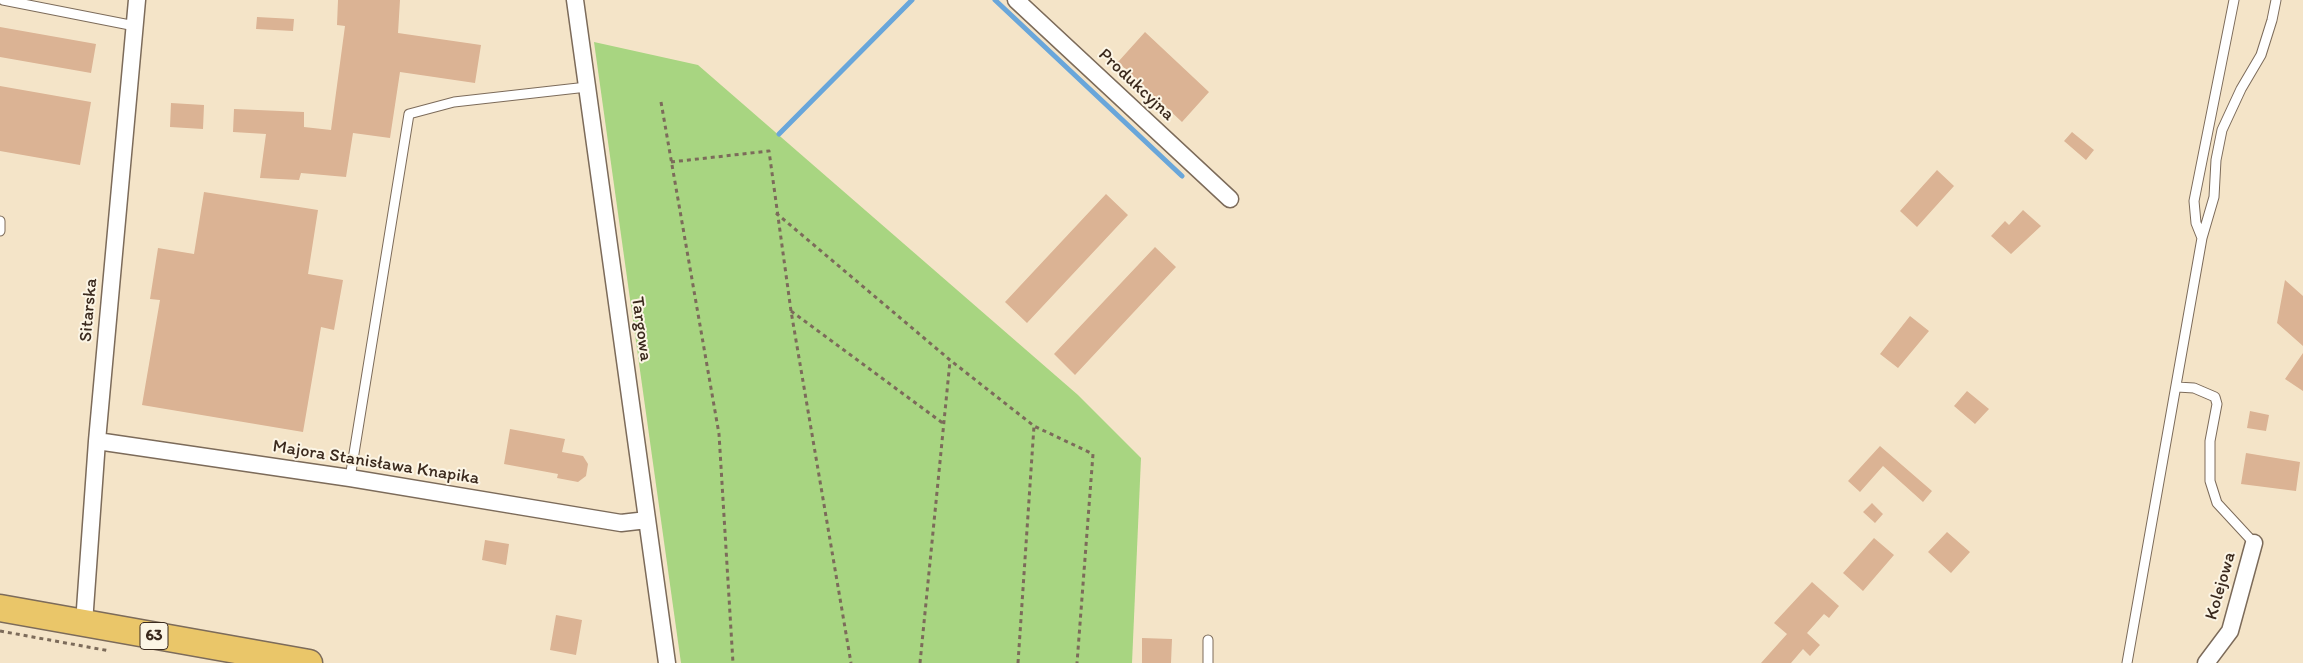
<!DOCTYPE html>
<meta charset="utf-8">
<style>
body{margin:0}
canvas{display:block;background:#f4e4c8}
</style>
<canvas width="2303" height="663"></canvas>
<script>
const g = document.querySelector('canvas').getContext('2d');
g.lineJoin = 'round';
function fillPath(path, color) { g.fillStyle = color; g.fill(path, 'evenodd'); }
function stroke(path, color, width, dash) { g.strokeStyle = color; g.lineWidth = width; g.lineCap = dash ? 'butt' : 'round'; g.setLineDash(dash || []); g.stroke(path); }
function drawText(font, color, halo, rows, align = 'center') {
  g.font = font + ' Itim,sans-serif'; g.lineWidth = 4; g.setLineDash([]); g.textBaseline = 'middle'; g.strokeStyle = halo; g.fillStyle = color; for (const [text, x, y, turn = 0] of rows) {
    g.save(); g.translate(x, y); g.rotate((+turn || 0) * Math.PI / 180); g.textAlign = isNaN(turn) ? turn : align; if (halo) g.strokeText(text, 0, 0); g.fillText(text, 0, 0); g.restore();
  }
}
const green = new Path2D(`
 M 594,42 L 698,65 L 1078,395 L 1141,458 L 1132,663 L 681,663 Z`);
const stream = new Path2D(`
 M 995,0 L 1182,176
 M 779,134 L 912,0`);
const building = new Path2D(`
 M 338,0 L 400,0 L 398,33 L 481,45 L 475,83 L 400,72 L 390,138 L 353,133 L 346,177 L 301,173 L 299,180 L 260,178 L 266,134 L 233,132 L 234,109 L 304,112 L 304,127 L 331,130 L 345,26 L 337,25 Z
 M 257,17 L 294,19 L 293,31 L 256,29 Z
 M 0,27 L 96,44 L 91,73 L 0,57 Z
 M 1145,32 L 1209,92 L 1182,122 L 1118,62 Z
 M 0,86 L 91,102 L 80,165 L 0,151 Z
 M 171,103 L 204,105 L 203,129 L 170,127 Z
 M 2072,132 L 2094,150 L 2086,160 L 2064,141 Z
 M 1937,170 L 1954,186 L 1917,227 L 1900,211 Z
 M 204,192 L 318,210 L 308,274 L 343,280 L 334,330 L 321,327 L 303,432 L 142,405 L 160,300 L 150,299 L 158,248 L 194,254 Z
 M 1106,194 L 1128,215 L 1027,323 L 1005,302 Z
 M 2023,210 L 2041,226 L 2011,254 L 1991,236 L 2005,221 L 2009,225 Z
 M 1155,247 L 1176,267 L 1075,375 L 1054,354 Z
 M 2285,280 L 2303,296 L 2303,346 L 2277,323 Z
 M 1910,316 L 1929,331 L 1898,368 L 1880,354 Z
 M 2303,353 L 2303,391 L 2285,379 Z
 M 1967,391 L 1989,409 L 1975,424 L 1954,406 Z
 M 2250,411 L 2269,415 L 2266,431 L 2247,428 Z
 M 510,429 L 565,439 L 562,452 L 583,456 L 588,464 L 586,476 L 578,482 L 557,478 L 558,474 L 504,464 Z
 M 1880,446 L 1932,491 L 1923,502 L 1883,466 L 1860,492 L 1848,481 Z
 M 2246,453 L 2300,462 L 2296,491 L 2241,484 Z
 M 1872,503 L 1883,514 L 1875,523 L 1863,512 Z
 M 1947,532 L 1970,552 L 1951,573 L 1928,552 Z
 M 1874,538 L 1894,555 L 1863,591 L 1843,573 Z
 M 485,540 L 509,544 L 506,565 L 482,560 Z
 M 1812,582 L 1839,606 L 1829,618 L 1824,614 L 1807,633 L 1820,645 L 1810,656 L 1803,649 L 1791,663 L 1761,663 L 1787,634 L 1774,623 Z
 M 556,615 L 582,620 L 576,655 L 550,650 Z
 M 1142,638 L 1172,639 L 1171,663 L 1142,663 Z`);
const path = new Path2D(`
 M 661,102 L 719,434 L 733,663
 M 671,162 L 769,151 L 791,311 L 851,663
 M 776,213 L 950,360 L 1034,426 L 1093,454 L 1077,663
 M 791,311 L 944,424
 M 0,631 L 110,651
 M 920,663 L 950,361
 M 1018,663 L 1034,426`);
const lane = new Path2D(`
 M 3,0 L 135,26
 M 0,221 L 0,231
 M 2202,238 L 2214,197 L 2216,160 L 2222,130 L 2241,89 L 2261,55 L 2272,20 L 2276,0
 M 2177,387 L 2194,388 L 2215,397 L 2217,404 L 2210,441 L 2210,481 L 2217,503 L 2254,543
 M 350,478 L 409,114 L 454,102 L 587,87
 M 1208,640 L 1208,663
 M 2127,663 L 2202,238 L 2196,223 L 2194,201 L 2234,0`);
const street = new Path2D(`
 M 575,0 L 667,663
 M 1016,0 L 1230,199
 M 97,441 L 350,478 L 621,523 L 647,520
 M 84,623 L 97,441 L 137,0
 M 2206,663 L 2230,631 L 2254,543`);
const primary = new Path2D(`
 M 0,608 L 309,663`);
const shields = [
 [154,636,28]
];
const shieldNames = [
 ["63",154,636]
];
const streetNames = [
 ["Produkcyjna",1136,85,43],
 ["Sitarska",89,310,-85],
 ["Targowa",641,329,82],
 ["Majora Stanisława Knapika",376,463,9],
 ["Kolejowa",2221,586,-74]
];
fillPath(green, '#a8d581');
stroke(stream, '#69a6da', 5);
fillPath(building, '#dbb394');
stroke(lane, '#7c6b5a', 11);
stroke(street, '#7c6b5a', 19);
stroke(primary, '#7c6b5a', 29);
stroke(path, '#7c6b5a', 3, [4, 4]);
stroke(lane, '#fff', 9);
stroke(street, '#fff', 16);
stroke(primary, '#eac669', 26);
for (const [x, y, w] of shields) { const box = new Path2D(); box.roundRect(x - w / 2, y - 13.5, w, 27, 4); g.fillStyle = '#fcf5e5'; g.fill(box); stroke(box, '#3b2a1e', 1); }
drawText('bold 16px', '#3b2a1e', null, shieldNames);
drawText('18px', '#3b2a1e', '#fcf5e5', streetNames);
</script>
